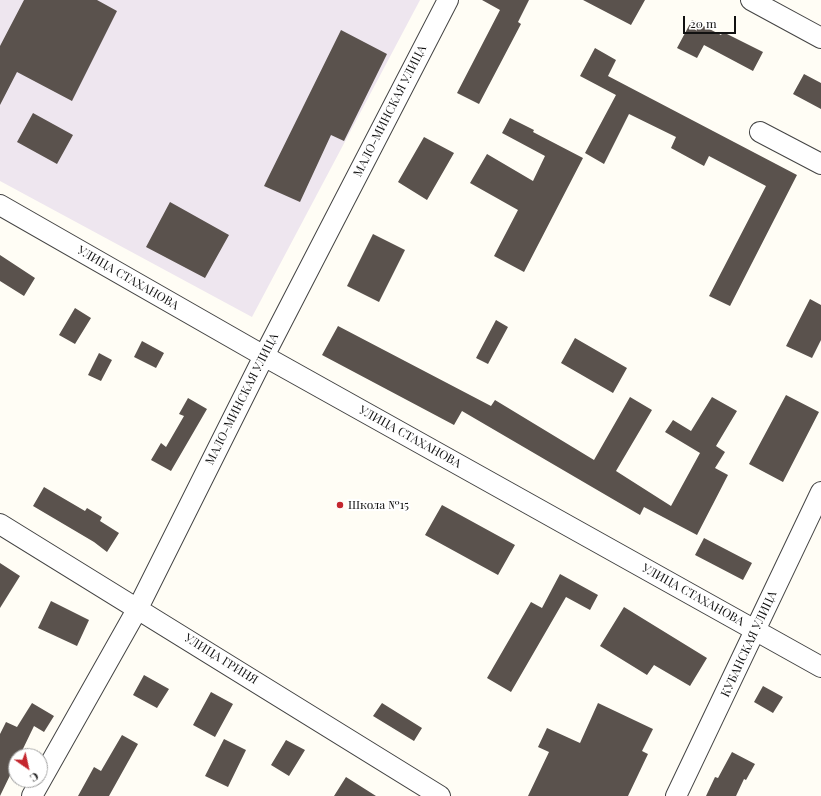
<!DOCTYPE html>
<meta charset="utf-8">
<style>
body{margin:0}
#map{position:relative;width:821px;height:796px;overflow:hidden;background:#fffdf5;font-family:"Playfair Display",serif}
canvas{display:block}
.north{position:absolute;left:8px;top:748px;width:40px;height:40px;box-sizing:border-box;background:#fff;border:1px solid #a0a0a0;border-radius:50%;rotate:146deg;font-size:11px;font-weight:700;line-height:16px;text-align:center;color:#111}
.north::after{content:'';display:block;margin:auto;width:14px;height:18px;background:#c4262e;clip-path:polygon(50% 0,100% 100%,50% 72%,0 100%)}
.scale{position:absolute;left:683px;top:16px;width:53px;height:18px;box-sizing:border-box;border:2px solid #111;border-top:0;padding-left:5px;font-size:12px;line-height:14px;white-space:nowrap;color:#111;-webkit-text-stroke:3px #fff;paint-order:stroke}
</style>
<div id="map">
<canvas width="821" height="796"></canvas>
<div class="north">С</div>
<div class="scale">20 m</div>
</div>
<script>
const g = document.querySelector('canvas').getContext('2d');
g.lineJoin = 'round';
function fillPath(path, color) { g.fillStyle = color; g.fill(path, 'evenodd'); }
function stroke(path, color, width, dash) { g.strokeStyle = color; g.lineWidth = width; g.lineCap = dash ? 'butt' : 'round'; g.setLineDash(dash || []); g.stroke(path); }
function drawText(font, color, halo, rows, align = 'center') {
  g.font = font + ' "Playfair Display",serif'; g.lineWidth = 4; g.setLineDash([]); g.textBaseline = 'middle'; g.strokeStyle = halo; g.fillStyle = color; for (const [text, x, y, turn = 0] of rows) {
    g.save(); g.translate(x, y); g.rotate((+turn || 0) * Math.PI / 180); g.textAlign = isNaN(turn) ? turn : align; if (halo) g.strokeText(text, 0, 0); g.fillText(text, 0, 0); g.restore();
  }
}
const industrial = new Path2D(`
 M 0,0 L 420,0 L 252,317 L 0,181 Z`);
const building = new Path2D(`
 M 24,0 L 97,0 L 117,11 L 72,101 L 17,72 L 0,105 L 0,46 Z
 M 482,0 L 529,0 L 518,22 L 521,24 L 479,104 L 457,93 L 500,10 Z
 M 583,0 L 645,0 L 631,25 Z
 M 692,20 L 721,35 L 723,32 L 763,52 L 753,71 L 704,45 L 697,58 L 677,48 Z
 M 341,30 L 387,54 L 344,141 L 331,135 L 300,202 L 264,186 Z
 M 595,48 L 616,60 L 608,76 L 797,175 L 730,306 L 709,296 L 766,186 L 709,156 L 704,166 L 671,148 L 676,137 L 629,114 L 604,164 L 585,153 L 616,95 L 580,76 Z
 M 804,74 L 821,83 L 821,109 L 793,94 Z
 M 33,113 L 73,135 L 57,164 L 17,142 Z
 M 510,118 L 534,130 L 533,132 L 583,158 L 524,272 L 494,256 L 518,210 L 470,183 L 487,154 L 533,181 L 545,156 L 502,133 Z
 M 424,137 L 454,153 L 427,200 L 398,182 Z
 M 170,202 L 229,235 L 205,278 L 146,247 Z
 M 373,234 L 405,250 L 379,302 L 347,286 Z
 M 0,255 L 35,278 L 24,296 L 0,281 Z
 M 810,299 L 821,305 L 821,340 L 812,358 L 786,346 Z
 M 75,308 L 91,318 L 75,344 L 59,335 Z
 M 496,320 L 508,327 L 488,364 L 476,358 Z
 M 338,326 L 491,406 L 495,400 L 594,460 L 630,397 L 652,410 L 616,471 L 671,506 L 700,453 L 665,432 L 673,420 L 691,431 L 712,397 L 737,411 L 716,446 L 725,452 L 715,468 L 728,475 L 697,535 L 644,507 L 640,515 L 462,411 L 454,425 L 322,355 Z
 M 575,338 L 627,368 L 613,393 L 561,363 Z
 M 142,341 L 164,353 L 156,368 L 134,357 Z
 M 99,353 L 112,360 L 101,381 L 88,375 Z
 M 786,395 L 819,412 L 783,482 L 749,464 Z
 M 188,398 L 207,409 L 171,471 L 151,460 L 161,443 L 166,447 L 184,416 L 179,414 Z
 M 44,487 L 85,511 L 87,508 L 102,517 L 100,521 L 119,533 L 107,552 L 94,542 L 33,506 Z
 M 442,505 L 515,545 L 498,575 L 425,535 Z
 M 704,538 L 752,563 L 743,580 L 695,555 Z
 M 0,563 L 20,576 L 0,608 Z
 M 560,574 L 598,595 L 590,610 L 566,597 L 511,692 L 487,678 L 531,602 L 542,608 Z
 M 51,601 L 89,620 L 77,646 L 38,628 Z
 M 624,607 L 707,658 L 690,686 L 654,665 L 647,675 L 600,646 Z
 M 144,675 L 169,689 L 157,708 L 133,695 Z
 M 763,686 L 783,697 L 773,713 L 754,702 Z
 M 211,692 L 233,704 L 215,737 L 193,725 Z
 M 32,703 L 54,716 L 44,732 L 34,726 L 20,755 L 16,756 L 16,763 L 0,796 L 0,734 L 6,722 L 17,727 Z
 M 382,703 L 422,728 L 414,741 L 373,716 Z
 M 598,703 L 653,729 L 642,751 L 648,754 L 628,796 L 528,796 L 549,752 L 538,747 L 547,728 L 580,743 Z
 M 122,735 L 138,744 L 109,796 L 78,796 L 94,767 L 101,771 Z
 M 224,739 L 246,750 L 228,787 L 205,776 Z
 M 286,740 L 305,750 L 289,776 L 271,765 Z
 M 732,752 L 755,764 L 746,780 L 744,779 L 736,796 L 706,796 L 715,777 L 718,778 Z
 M 346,777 L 376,796 L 334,796 Z`);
const minor = new Path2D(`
 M 751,0 L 821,38
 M 760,132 L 821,164
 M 0,205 L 264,356 L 821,667
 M 0,524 L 440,796
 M 32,796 L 138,608 L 264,356 L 448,0
 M 676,796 L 821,492`);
const markers = [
 [340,505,4,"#c4262e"]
];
const streetNames = [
 ["МАЛО-МИНСКАЯ УЛИЦА",390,111,-63],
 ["УЛИЦА СТАХАНОВА",128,278,30],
 ["МАЛО-МИНСКАЯ УЛИЦА",242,399,-63],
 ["УЛИЦА СТАХАНОВА",410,437,29],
 ["УЛИЦА СТАХАНОВА",693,595,29],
 ["КУБАНСКАЯ УЛИЦА",749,644,-65],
 ["УЛИЦА ГРИНЯ",221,659,32]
];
const poiNames = [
 ["Школа №15",348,505]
];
fillPath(industrial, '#eee6ef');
fillPath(building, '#5a524d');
stroke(minor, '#444', 22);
stroke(minor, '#fff', 20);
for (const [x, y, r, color] of markers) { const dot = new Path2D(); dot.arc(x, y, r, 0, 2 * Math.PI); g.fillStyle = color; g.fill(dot); stroke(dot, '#fff', 1.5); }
drawText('12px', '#111', '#fff', streetNames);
drawText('12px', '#111', '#fff', poiNames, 'left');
</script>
